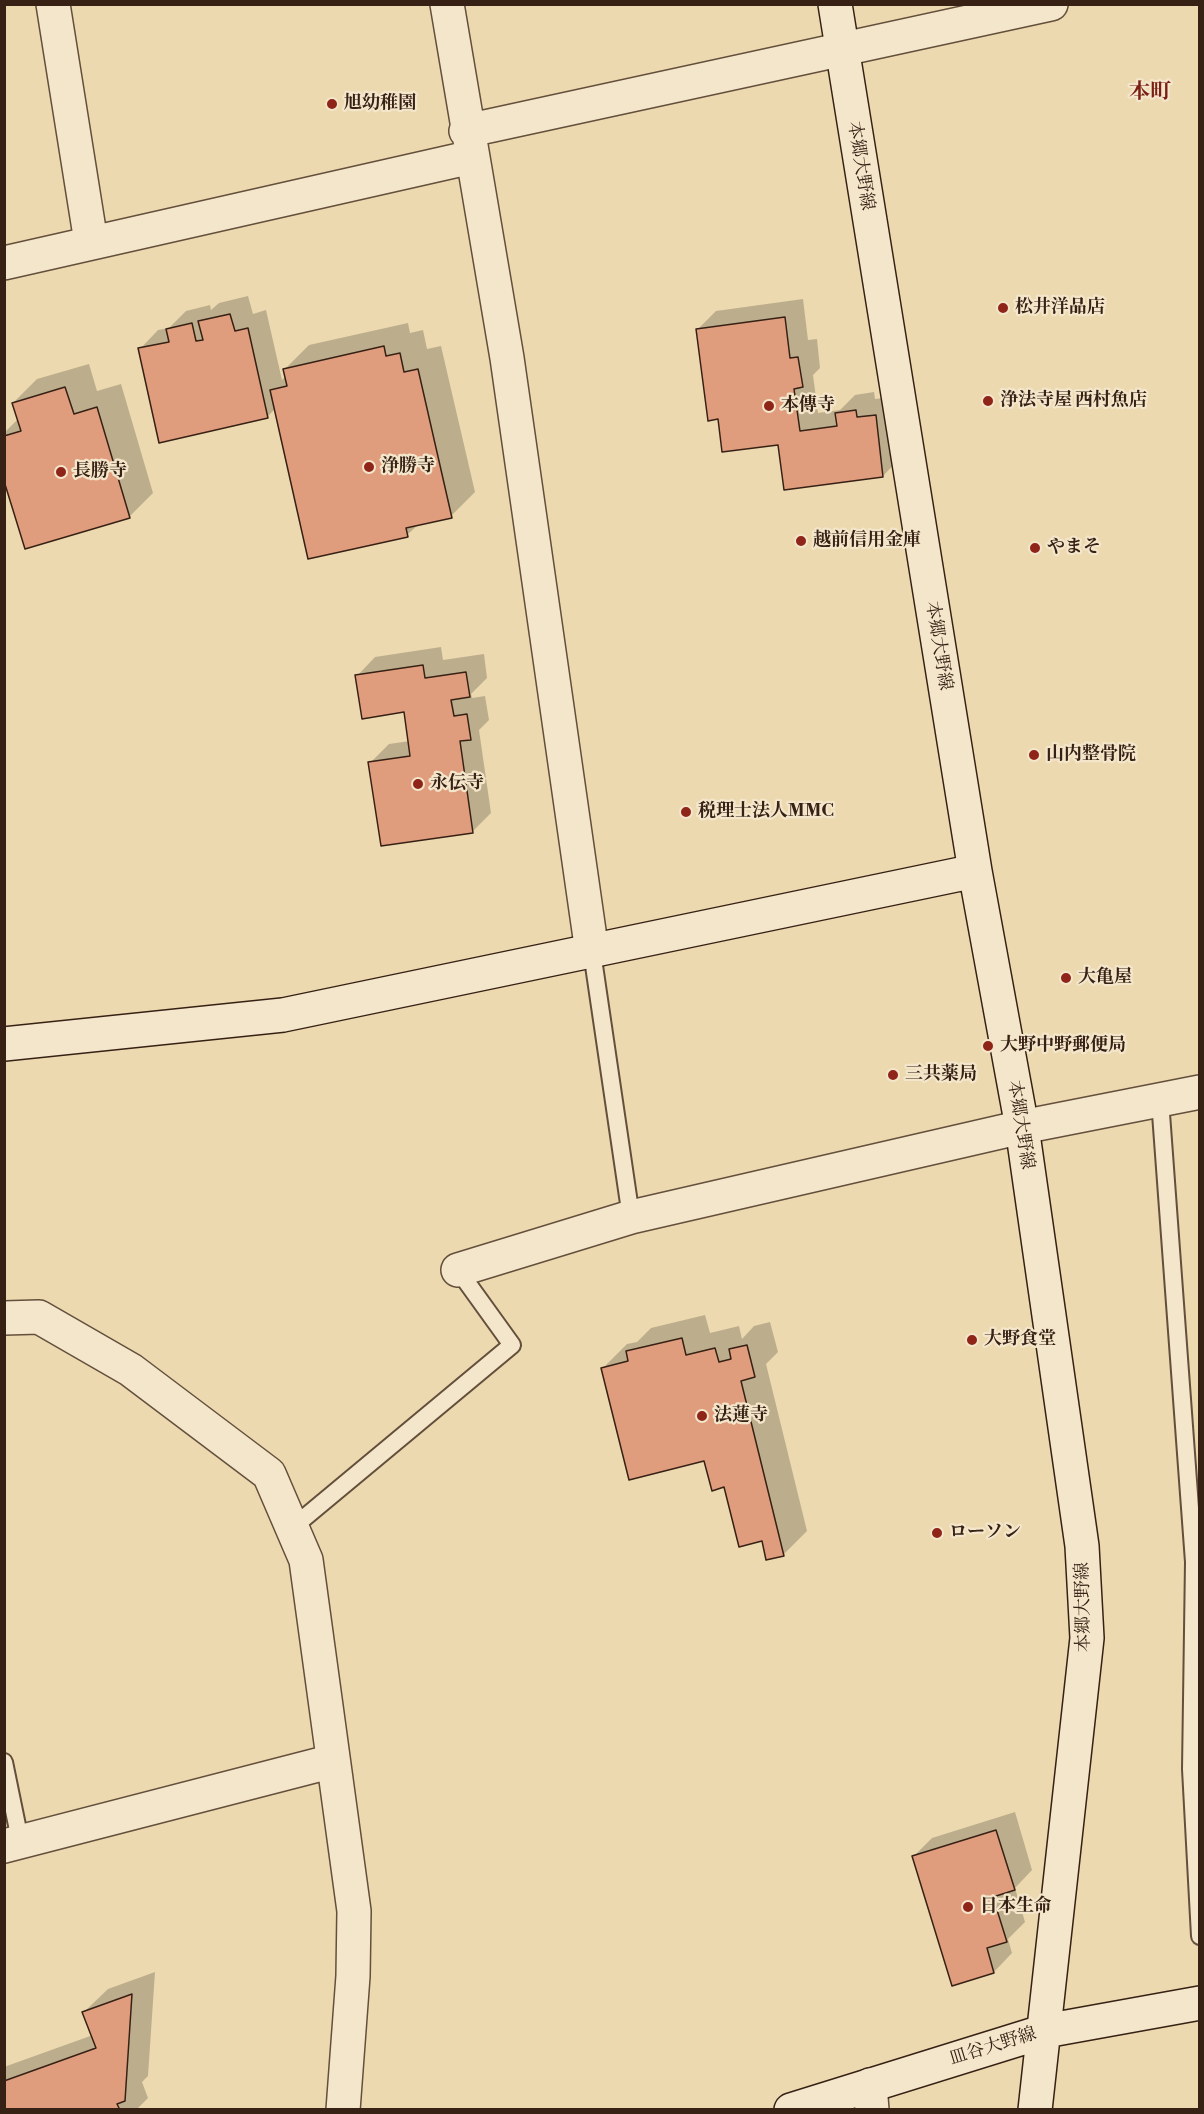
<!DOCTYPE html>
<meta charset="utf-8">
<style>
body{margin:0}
#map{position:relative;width:1204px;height:2114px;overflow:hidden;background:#ecd9af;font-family:"Libre Bodoni",serif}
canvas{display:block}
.frame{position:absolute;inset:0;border:6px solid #372115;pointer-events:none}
</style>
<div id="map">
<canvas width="1204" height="2114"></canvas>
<div class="frame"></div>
</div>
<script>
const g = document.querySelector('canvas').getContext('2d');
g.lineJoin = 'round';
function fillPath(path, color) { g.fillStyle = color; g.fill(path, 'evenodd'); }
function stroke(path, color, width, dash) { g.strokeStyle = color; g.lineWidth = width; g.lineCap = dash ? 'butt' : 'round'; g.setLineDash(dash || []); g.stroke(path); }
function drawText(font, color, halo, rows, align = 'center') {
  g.font = font + ' "Libre Bodoni","Noto Serif JP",serif'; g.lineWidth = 4.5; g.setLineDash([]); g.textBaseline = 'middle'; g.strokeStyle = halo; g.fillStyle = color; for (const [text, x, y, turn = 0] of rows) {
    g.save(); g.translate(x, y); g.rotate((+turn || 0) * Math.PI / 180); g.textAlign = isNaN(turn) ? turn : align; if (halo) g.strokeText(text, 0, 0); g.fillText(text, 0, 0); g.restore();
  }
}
const shadow = new Path2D(`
 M 248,296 L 253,314 L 266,310 L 282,380 L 286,376 L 285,369 L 309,345 L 408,323 L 410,333 L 423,330 L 427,349 L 441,346 L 475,492 L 451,516 L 419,524 L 407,535 L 275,409 L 267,417 L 140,349 L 158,330 L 169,328 L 186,311 L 210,305 L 211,310 L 219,303 Z
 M 803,299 L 808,340 L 817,339 L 820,368 L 813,375 L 818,413 L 840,410 L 855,395 L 874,392 L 875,399 L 894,397 L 901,457 L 883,476 L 780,443 L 719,417 L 698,329 L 716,311 Z
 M 89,364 L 97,391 L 121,384 L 153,493 L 129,517 L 8,487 L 4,490 L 4,433 L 18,419 L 13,403 L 37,379 Z
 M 441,647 L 443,660 L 484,654 L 487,678 L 471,694 L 472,698 L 485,696 L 489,720 L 479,730 L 491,813 L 472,832 L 370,763 L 389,744 L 410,741 L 405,711 L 357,676 L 375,657 Z
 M 705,1315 L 710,1333 L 739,1326 L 742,1339 L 754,1326 L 770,1322 L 778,1352 L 766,1364 L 807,1531 L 783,1555 L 763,1539 L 705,1460 L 603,1368 L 627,1344 L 637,1342 L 651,1328 Z
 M 1015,1812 L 1032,1870 L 1015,1888 L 1025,1922 L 1008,1939 L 1012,1953 L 994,1972 L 914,1856 L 932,1838 Z
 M 155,1972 L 148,2076 L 142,2082 L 148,2098 L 136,2110 L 4,2110 L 4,2067 L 93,2035 L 84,2012 L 108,1989 Z`);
const building = new Path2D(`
 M 230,314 L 235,331 L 248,328 L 268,418 L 159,443 L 138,348 L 169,342 L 166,329 L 192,323 L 196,341 L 203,340 L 198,321 Z
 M 785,317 L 790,358 L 798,357 L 803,387 L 794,389 L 800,431 L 837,426 L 835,413 L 856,410 L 857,417 L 876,415 L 883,477 L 784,490 L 778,445 L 722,452 L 718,419 L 708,421 L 696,329 Z
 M 384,346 L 386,356 L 400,353 L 404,372 L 418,369 L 452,518 L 406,528 L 408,537 L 308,559 L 270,390 L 287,386 L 283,369 Z
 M 65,387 L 74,414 L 97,407 L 130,518 L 25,549 L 4,481 L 4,436 L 21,431 L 12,403 Z
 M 423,665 L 425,678 L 466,672 L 470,697 L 451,700 L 454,716 L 467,714 L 471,740 L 460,741 L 473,833 L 381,846 L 368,762 L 410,756 L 404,712 L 362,719 L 355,675 Z
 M 682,1338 L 686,1355 L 715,1348 L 719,1362 L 731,1359 L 729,1349 L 747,1345 L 755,1377 L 741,1381 L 784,1556 L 766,1560 L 762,1541 L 739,1547 L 724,1487 L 712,1491 L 704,1461 L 629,1480 L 601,1368 L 628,1361 L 626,1351 Z
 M 996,1830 L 1015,1890 L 993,1897 L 1007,1942 L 987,1948 L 994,1973 L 952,1986 L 912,1856 Z
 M 132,1994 L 125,2101 L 117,2104 L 120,2110 L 4,2110 L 4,2081 L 96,2048 L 82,2012 Z`);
const lane = new Path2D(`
 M 592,952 L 631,1217
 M 1160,1100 L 1194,1562 L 1191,1769 L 1200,1936
 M 292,1528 L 512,1345 L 458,1270
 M 4,1762 L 20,1840`);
const street = new Path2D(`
 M 53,4 L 91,242
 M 447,4 L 507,358 L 592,952
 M 466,131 L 1051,4
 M 4,263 L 472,157
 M 458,1270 L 631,1217 L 1022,1127 L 1200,1092
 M 4,1318 L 39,1317 L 131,1370 L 269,1474 L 306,1560 L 354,1911 L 353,1976 L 343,2110
 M 4,1846 L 333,1761
 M 870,2085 L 872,2110`);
const secondary = new Path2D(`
 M 835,4 L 975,871 L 1022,1127 L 1082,1546 L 1087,1638 L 1035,2110
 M 4,1044 L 283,1015 L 975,871
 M 791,2110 L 1045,2031 L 1200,2003`);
const markers = [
 [332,104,6,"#8f2418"],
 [1003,308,6,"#8f2418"],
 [988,401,6,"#8f2418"],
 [769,406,6,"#8f2418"],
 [369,467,6,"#8f2418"],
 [61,472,6,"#8f2418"],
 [801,541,6,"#8f2418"],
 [1035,548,6,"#8f2418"],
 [1034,755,6,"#8f2418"],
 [418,784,6,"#8f2418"],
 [686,812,6,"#8f2418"],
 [1066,978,6,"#8f2418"],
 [988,1046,6,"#8f2418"],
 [893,1075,6,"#8f2418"],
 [972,1340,6,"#8f2418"],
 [702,1416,6,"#8f2418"],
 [937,1533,6,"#8f2418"],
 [968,1907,6,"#8f2418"]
];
const poiNames = [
 ["旭幼稚園",344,104],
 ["松井洋品店",1015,308],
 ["浄法寺屋 西村魚店",1000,401],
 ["本傳寺",781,406],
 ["浄勝寺",381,467],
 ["長勝寺",73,472],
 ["越前信用金庫",813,541],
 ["やまそ",1047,548],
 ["山内整骨院",1046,755],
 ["永伝寺",430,784],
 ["税理士法人MMC",698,812],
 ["大亀屋",1078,978],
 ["大野中野郵便局",1000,1046],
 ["三共薬局",905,1075],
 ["大野食堂",984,1340],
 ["法蓮寺",714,1416],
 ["ローソン",949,1533],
 ["日本生命",980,1907]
];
const streetNames = [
 ["本郷大野線",860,166,81],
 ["本郷大野線",938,646,81],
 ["本郷大野線",1020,1125,81],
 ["本郷大野線",1084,1607,-91],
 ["皿谷大野線",993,2047,-17]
];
const quarterNames = [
 ["本町",1150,93]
];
fillPath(shadow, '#0003');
fillPath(building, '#e09d7e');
stroke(building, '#372115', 1.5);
stroke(lane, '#644f3c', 20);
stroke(street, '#644f3c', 36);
stroke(secondary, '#372115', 36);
stroke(lane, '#f3e6cb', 16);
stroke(street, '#f3e6cb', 33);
stroke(secondary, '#f3e6cb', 33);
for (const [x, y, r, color] of markers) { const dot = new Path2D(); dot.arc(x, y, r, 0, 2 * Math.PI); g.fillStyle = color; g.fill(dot); stroke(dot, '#f3e6cb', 2); }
drawText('bold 18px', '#372115', '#f3e6cb', poiNames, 'left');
drawText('18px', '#372115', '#f3e6cb', streetNames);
drawText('bold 21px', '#7a1f14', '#f3e6cb', quarterNames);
</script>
